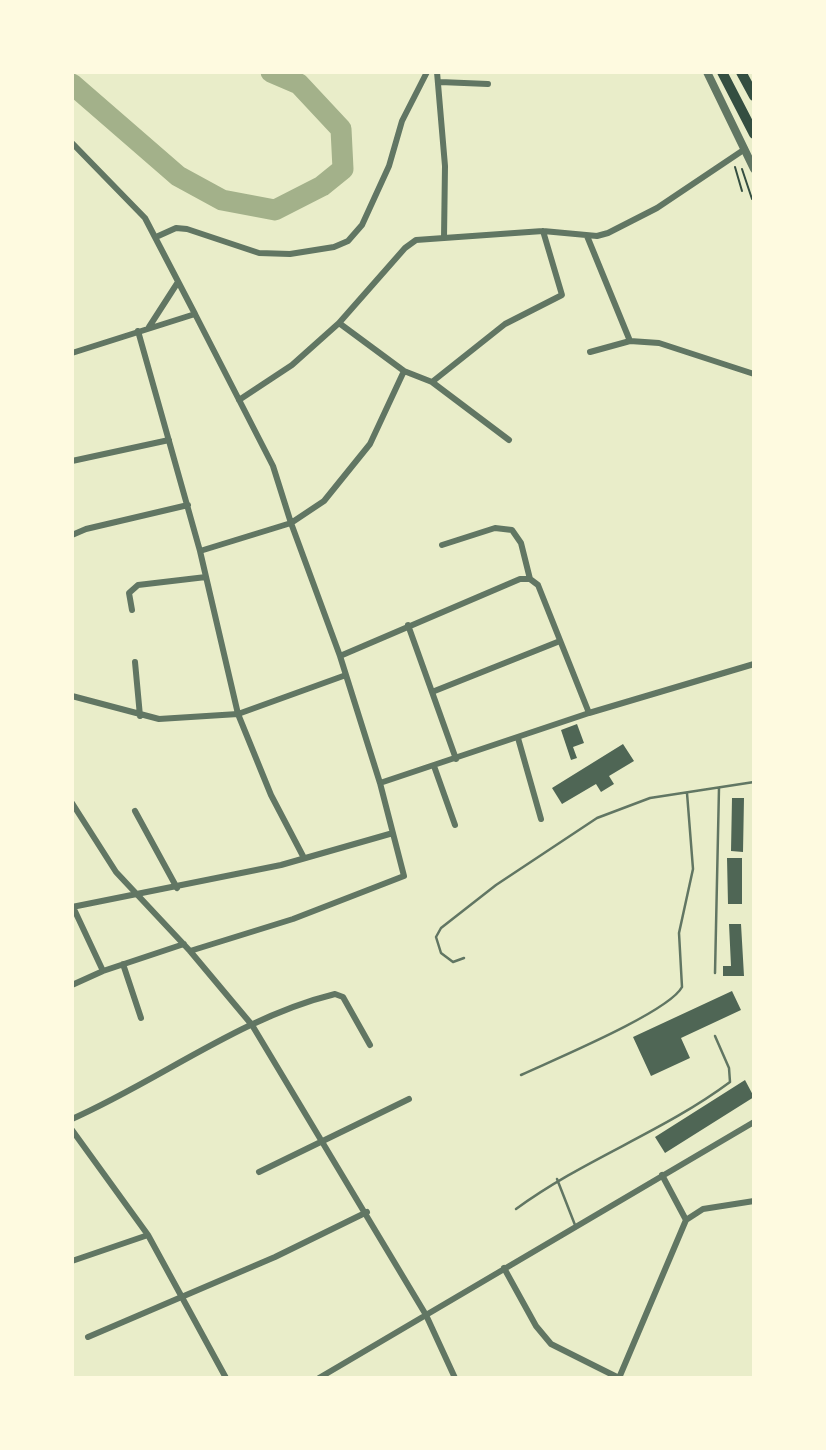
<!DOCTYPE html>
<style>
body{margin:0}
#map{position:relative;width:826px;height:1450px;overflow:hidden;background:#e9edc9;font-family:"Playfair Display",serif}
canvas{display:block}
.frame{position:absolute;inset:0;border:74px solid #fefae0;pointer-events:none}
</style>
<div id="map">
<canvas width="826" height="1450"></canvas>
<div class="frame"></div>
</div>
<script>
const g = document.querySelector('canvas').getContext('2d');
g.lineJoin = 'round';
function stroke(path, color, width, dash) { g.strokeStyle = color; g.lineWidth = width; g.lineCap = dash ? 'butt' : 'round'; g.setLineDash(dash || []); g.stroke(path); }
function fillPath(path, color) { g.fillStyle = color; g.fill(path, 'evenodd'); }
const river = new Path2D(`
 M 72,84 L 178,176 L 222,200 L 275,210 L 322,186 L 343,169 L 341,129 L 299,84 L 271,72`);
const building = new Path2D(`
 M 577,724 L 584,743 L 573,747 L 577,758 L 571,760 L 561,730 Z
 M 623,744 L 634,761 L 609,776 L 614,784 L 601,792 L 596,784 L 562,804 L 552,788 Z
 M 732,798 L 744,798 L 743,852 L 731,851 Z
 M 727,858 L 742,858 L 742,904 L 728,904 Z
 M 729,924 L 741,924 L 744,976 L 723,976 L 723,966 L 731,966 Z
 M 732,991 L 741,1010 L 681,1038 L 690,1058 L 651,1076 L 633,1037 Z
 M 745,1080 L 754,1097 L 665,1153 L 655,1137 Z`);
const path = new Path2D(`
 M 735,167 L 742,191
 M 742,169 L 752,199 L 754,198`);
const service = new Path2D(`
 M 464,958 L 453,962 L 441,953 L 436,937 L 441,928 L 496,885 L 597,818 L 650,798 L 754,782
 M 715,973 L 719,788
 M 521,1075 C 553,1060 669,1012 682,987 L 679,933 L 693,869 L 687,793
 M 557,1179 L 575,1225
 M 516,1209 C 584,1159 663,1132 730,1082 L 729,1068 L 715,1036`);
const minor = new Path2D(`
 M 440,82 L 488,84
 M 72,143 L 145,218 L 195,314
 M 587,236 L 630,341
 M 156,237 L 176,228 L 187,229 L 259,253 L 290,254 L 334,247 L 348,241 L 362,225 L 389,166 L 402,121 L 427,72
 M 444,238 L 543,231 L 597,236 L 608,233 L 657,208 L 745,149
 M 339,323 L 404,371
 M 149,327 L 178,282
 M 138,331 L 200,551
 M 590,352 L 630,341 L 659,343 L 754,374
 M 72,353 L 195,314 L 273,466 L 291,523 L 200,551 L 238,714 L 271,795 L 304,858
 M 432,382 L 505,324 L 562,295 L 543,231
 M 239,400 L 292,365 L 339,323 L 405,248 L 416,240 L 444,238 L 445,166 L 437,72
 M 72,461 L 169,440
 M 72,535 L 86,529 L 188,505
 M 442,545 L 495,528 L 512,530 L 521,543 L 530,579
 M 132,610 L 129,593 L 138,585 L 206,577
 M 408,625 L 456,759
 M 340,656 L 520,579 L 530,579 L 538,585 L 589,713
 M 135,662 L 140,716
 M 432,692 L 560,641
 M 72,696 L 159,719 L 238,714 L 346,675
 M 518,738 L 541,819
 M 434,766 L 455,825
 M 380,783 L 589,713 L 754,664
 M 72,803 L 116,872 L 190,951 L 252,1025 L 426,1315 L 319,1378
 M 135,811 L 177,888
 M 72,907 L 281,865 L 393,833
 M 73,907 L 103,971
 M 190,951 L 293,919 L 404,876 L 380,783 L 340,656 L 291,523 L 324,501 L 370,444 L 404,371 L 432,382 L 509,440
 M 123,964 L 141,1018
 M 72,985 L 103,971 L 184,944
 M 72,1119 C 160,1080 241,1017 335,994 L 343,997 L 370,1045
 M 72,1130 L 148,1235 L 226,1378
 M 259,1172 L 409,1099
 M 662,1175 L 686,1220
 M 72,1261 L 148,1235
 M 504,1268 L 536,1326 L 551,1344 L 619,1378
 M 88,1337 L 275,1257 L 367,1212
 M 455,1378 L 426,1315 L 754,1122
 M 619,1378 L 686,1220 L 703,1209 L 754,1201`);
const tertiary = new Path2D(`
 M 707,72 L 754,169`);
const trunk = new Path2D(`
 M 722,72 L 754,134
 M 741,72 L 754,96`);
stroke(river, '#a3b18a', 21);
fillPath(building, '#4f6655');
stroke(path, '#344e41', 2);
stroke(service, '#617663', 2.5);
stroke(minor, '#617663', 6);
stroke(tertiary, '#617663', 8);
stroke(trunk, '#344e41', 10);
</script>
